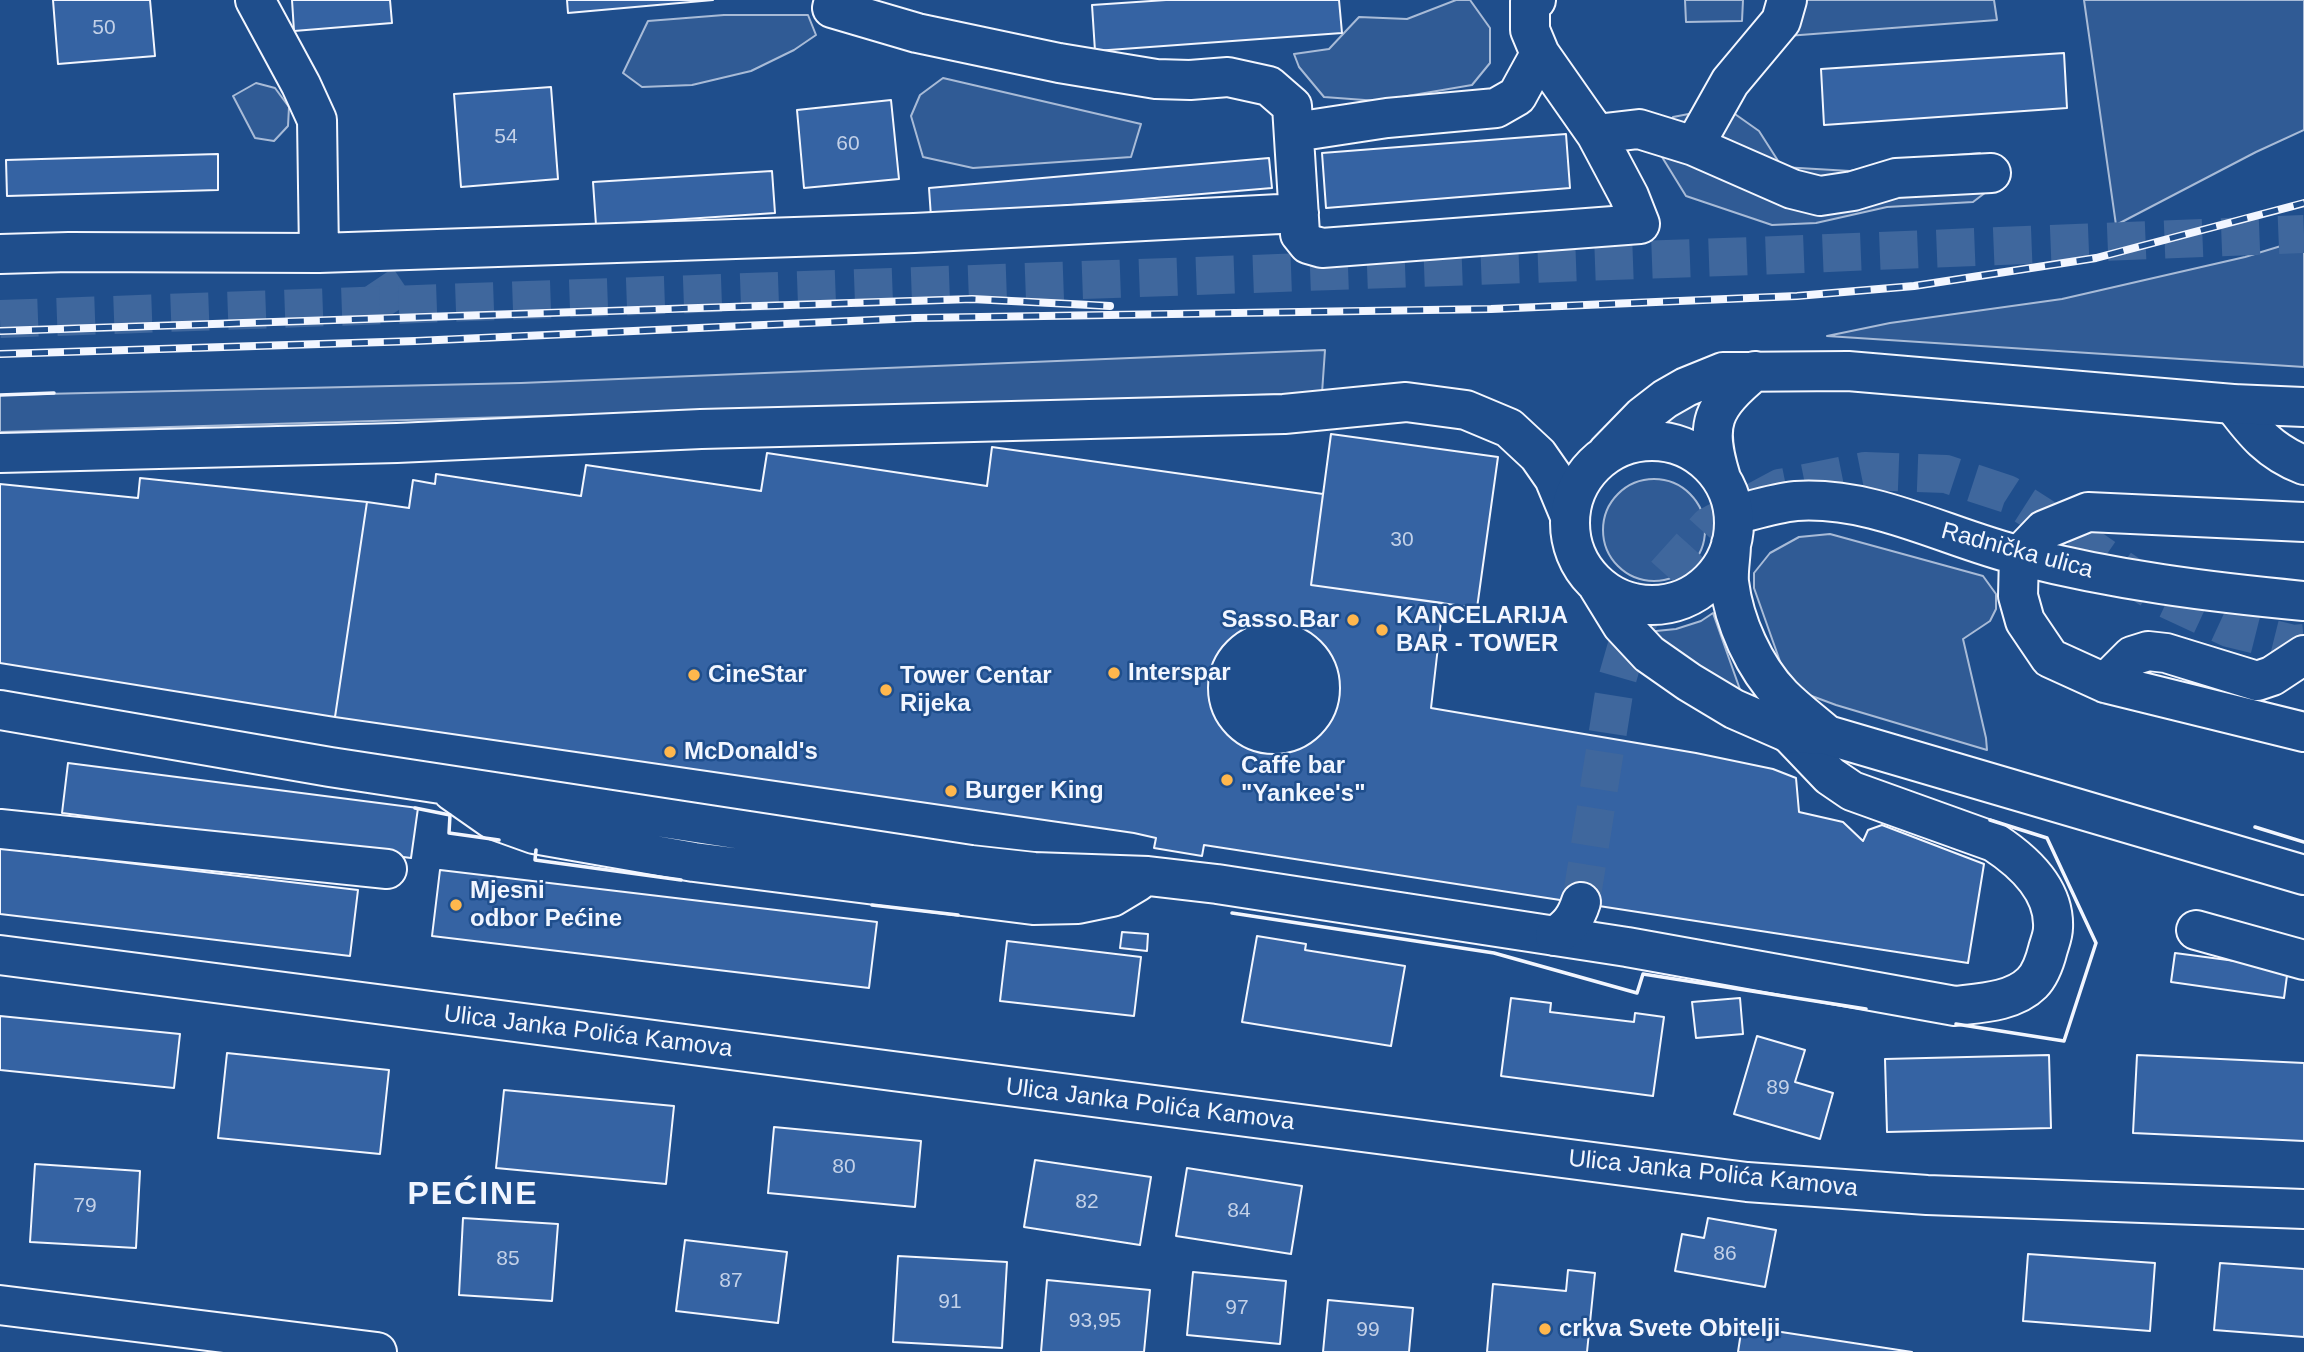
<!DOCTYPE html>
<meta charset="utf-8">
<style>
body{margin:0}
canvas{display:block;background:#1f4e8c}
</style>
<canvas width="2304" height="1352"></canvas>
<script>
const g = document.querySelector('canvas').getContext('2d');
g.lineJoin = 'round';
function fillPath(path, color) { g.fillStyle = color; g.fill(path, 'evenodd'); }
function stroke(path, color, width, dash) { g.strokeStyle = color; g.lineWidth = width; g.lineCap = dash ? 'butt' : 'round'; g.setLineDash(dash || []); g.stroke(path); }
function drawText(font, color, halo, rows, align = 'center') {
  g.font = font + ' Helvetica,sans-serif'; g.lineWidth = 5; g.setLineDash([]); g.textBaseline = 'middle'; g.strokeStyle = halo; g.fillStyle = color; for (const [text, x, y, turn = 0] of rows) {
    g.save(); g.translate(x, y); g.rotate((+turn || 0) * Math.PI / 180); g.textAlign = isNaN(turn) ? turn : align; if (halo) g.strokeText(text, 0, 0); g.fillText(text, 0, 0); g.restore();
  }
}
const built = new Path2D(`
 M 1456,0 L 1470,0 L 1490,28 L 1490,63 L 1472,85 L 1378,101 L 1324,97 L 1299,67 L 1294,54 L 1329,49 L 1359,17 L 1407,19 Z
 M 1685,0 L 1743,0 L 1742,21 L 1686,22 Z
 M 1792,0 L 1994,0 L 1997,20 L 1787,36 Z
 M 2084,0 L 2304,0 L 2304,130 L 2256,152 L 2116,225 Z
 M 724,15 L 808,15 L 816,35 L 794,50 L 751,71 L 692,85 L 642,87 L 623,73 L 648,21 Z
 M 943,78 L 1141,124 L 1131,157 L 973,168 L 923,157 L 911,116 L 920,95 Z
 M 256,83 L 275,88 L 289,107 L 288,126 L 274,141 L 255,138 L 233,96 Z
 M 1725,107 L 1759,131 L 1782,167 L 1850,171 L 1910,159 L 1980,153 L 1998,183 L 1973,202 L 1887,207 L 1816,223 L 1772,225 L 1686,196 L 1662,157 L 1673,117 Z
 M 2304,239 L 2304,367 L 1827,336 L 1890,323 L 2062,299 L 2245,257 Z
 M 1325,350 L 1322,393 L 0,432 L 0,395 L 521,383 Z
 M 1711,394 L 1692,436 L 1650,428 Z
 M1603 530a51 51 0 1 1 102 0a51 51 0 1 1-102 0Z
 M 1830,534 L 1983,576 L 1996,594 L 1996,609 L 1990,621 L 1963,639 L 1986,738 L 1987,750 L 1836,705 L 1801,692 L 1782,667 L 1754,588 L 1754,573 L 1770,553 L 1799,537 Z
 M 1713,613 L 1743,698 L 1646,632 L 1676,629 L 1701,621 Z`);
const building = new Path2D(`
 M 53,0 L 150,0 L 155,56 L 58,64 Z
 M 292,0 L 390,0 L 392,23 L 294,31 Z
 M 567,0 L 713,0 L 568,13 Z
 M 1166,0 L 1339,0 L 1342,33 L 1095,51 L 1092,5 Z
 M 2064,53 L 2067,108 L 1824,125 L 1821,69 Z
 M 551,87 L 558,179 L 461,187 L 454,94 Z
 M 891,100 L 899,179 L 804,188 L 797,110 Z
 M 1566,134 L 1570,188 L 1326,208 L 1322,153 Z
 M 218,154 L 218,190 L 7,196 L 6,160 Z
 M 1269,158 L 1272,188 L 931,217 L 929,188 Z
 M 772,171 L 775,213 L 596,225 L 593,182 Z
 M 1331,434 L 1498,457 L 1477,608 L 1311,585 Z
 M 992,447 L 1323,494 L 1311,585 L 1443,603 L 1431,708 L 1696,753 L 1773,769 L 1796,778 L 1799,812 L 1843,822 L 1863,841 L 1868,830 L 1882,825 L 1984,864 L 1968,963 L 1204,845 L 1202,856 L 1154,848 L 1156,838 L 1134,833 L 335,717 L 367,502 L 409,508 L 413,480 L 435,484 L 436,474 L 581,496 L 586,465 L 761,491 L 767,453 L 987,486 Z
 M 140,478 L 367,502 L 335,717 L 0,663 L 0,484 L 138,498 Z
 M1208 688a66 66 0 1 1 132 0a66 66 0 1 1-132 0Z
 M 68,763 L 418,808 L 411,858 L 62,813 Z
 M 0,848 L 358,890 L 350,956 L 0,914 Z
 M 440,870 L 877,922 L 869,988 L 432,936 Z
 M 1122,932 L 1148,934 L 1147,951 L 1120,948 Z
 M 1257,936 L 1306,944 L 1305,950 L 1405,966 L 1391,1046 L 1242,1022 Z
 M 1007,941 L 1141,957 L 1134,1016 L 1000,1001 Z
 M 2175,953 L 2288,968 L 2284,998 L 2171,982 Z
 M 1511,998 L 1551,1003 L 1550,1012 L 1634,1022 L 1635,1013 L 1664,1017 L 1653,1096 L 1501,1076 Z
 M 1740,998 L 1743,1034 L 1696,1038 L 1692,1002 Z
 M 0,1016 L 180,1034 L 174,1088 L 0,1070 Z
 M 1757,1036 L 1805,1050 L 1795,1082 L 1833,1093 L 1820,1139 L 1734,1114 Z
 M 227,1053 L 389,1070 L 380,1154 L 218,1138 Z
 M 2049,1055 L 2051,1128 L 1887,1132 L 1885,1059 Z
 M 2137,1055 L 2304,1063 L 2304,1141 L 2133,1133 Z
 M 504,1090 L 674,1106 L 666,1184 L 496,1168 Z
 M 774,1127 L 921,1141 L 915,1207 L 768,1193 Z
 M 1035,1160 L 1151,1177 L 1140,1245 L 1024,1227 Z
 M 35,1164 L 140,1171 L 136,1248 L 30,1242 Z
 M 1187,1168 L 1302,1186 L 1291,1254 L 1176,1236 Z
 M 463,1218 L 558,1224 L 552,1301 L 459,1295 Z
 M 1708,1218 L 1776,1230 L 1765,1287 L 1675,1271 L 1682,1234 L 1704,1238 Z
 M 685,1240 L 787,1252 L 778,1323 L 676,1311 Z
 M 2028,1254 L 2155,1263 L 2150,1331 L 2023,1321 Z
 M 898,1256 L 1007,1262 L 1002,1348 L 893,1342 Z
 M 2220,1263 L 2304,1269 L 2304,1337 L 2214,1330 Z
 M 1568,1270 L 1595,1273 L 1587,1352 L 1487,1352 L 1493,1284 L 1566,1291 Z
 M 1193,1272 L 1286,1281 L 1280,1344 L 1187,1335 Z
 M 1047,1280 L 1150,1290 L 1144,1352 L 1041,1352 Z
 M 1328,1300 L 1413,1308 L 1409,1352 L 1323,1352 Z
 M 1742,1326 L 1912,1352 L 1738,1352 Z`);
const minorTunnel = new Path2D(`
 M 372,305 L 411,279`);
const highwayTunnel = new Path2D(`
 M 0,319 L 1751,256 L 2304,234
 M 1581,902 L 1615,687 L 1629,638 L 1662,578 L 1709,526 L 1780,488 L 1865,471 L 1946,474 L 2007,494 L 2082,542 L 2160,596 L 2229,628 L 2293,644 L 2304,643`);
const minor = new Path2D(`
 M 255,0 L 301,85 L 317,120 L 319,253
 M 834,0 L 832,8 L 917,33 L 1059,63 L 1156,79 L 1190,80 L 1228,77 L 1269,86 L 1292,106 L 1300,234 L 1308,244 L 1322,248 L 1640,224 L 1629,196 L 1596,134
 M 1536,0 L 1530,2 L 1530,30 L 1540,54 L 1596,134 L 1639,129 L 1694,146 L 1792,189 L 1820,196 L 1853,191 L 1896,178 L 1991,173
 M 1295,132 L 1387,118 L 1496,108 L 1517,96 L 1540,54
 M 1694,146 L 1730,82 L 1781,21 L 1787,0
 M 0,254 L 69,252 L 319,253 L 914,233 L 1299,213
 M 2233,404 C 2254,432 2270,452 2304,465
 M 0,453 L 397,443 L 701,429 L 1284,414 L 1406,402 L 1466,410 L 1509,428 L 1538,455 L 1554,478 L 1569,514
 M 1734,515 C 1754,510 1775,503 1796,501 C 1875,496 1947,538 2021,556 C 2114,580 2209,592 2304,601
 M 2304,522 L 2088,512 L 2044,530 L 2019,556 L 2018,596 L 2025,621 L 2050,658 L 2105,683 L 2304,732
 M 2105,683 L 2132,656 L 2148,651 L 2166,653 L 2257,681 L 2272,676 L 2304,655
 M 0,710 L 330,767 L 971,865 L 1034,872 L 1148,876 L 1217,884 L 1627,947 L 1955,1006 C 1980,1003 2013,1002 2032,983 C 2041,974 2045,961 2048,949 C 2050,942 2053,935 2053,928 C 2055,890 2023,861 1994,842 L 1852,791 L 1830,776 L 1789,733
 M 452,791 L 492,819 L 534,834 L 694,862 L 1033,905 L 1078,904 L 1112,897 L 1137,882
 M 0,829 L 387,869
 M 2196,930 L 2304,960`);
const major = new Path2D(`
 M1570 523a82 82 0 1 1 164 0a82 82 0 1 1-164 0Z
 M 1607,453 L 1643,416 L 1665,399 L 1686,387 L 1723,372 L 1848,371 L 2233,404 L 2304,407
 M 1721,478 C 1704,423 1712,407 1755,371
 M 1731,544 C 1731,556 1728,570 1729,582 C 1734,622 1754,667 1782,696 C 1796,710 1812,722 1827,735
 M 1598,586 L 1622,625 L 1649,654 L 1689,682 L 1734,709 L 1789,733 L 1827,735 L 2304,875
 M 0,955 L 1747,1182 L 1927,1195 L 2304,1209
 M 0,1305 L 377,1352`);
const highway = new Path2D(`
 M 1555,936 C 1569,927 1576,918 1581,902`);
const rail = new Path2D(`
 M 0,331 L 972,299 L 1110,306
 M 0,354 L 416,341 L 916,318 L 1491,309 L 1797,296 L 1914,286 L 2096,258 L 2304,203`);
const wall = new Path2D(`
 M 0,395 L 54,393
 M 415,808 L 450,815 L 449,833 L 499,840
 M 2255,827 L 2304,842
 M 536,850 L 535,860 L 681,880
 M 872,905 L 958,915
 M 1232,913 L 1494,953 L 1637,993 L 1643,974 L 1866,1009
 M 1956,1024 L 2064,1041 L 2096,943 L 2047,838 L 1990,820`);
const markers = [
 [1353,620,7,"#ffb74d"],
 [1382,630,7,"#ffb74d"],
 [1114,673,7,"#ffb74d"],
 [694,675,7,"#ffb74d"],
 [886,690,7,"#ffb74d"],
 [670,752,7,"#ffb74d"],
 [1227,780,7,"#ffb74d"],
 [951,791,7,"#ffb74d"],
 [456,905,7,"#ffb74d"],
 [1545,1329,7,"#ffb74d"]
];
const numberNames = [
 ["50",104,28],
 ["54",506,137],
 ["60",848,144],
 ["30",1402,540],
 ["89",1778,1088],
 ["80",844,1167],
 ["82",1087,1202],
 ["79",85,1206],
 ["84",1239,1211],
 ["86",1725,1254],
 ["85",508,1259],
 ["87",731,1281],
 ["91",950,1302],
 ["97",1237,1308],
 ["93,95",1095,1321],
 ["99",1368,1330]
];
const streetNames = [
 ["Radnička ulica",2017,551,15],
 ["Ulica Janka Polića Kamova",588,1032,7],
 ["Ulica Janka Polića Kamova",1150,1105,7],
 ["Ulica Janka Polića Kamova",1713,1174,6]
];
const poiNames = [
 ["KANCELARIJA",1396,616],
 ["BAR - TOWER",1396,644],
 ["Sasso Bar",1339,620,"right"],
 ["Interspar",1128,673],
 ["CineStar",708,675],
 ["Tower Centar",900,676],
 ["Rijeka",900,704],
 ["McDonald's",684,752],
 ["Caffe bar",1241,766],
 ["\"Yankee's\"",1241,794],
 ["Burger King",965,791],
 ["Mjesni",470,891],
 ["odbor Pećine",470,919],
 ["crkva Svete Obitelji",1559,1329]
];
const districtNames = [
 ["PEĆINE",473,1195]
];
fillPath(built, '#305b95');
stroke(built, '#a8bbd7', 2);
fillPath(building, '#3563a3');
stroke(building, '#f2f6ff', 2);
stroke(minorTunnel, '#3f679d', 38, [38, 19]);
stroke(highwayTunnel, '#3f679d', 38, [38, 19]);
stroke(minor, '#f2f6ff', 42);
stroke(major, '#f2f6ff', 42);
stroke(highway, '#f2f6ff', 42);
stroke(minor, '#1f4e8c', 38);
stroke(major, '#1f4e8c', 38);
stroke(highway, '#1f4e8c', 38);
stroke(rail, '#f2f6ff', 8);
stroke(rail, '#1f4e8c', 5, [16]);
stroke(wall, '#f2f6ff', 3.5);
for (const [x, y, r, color] of markers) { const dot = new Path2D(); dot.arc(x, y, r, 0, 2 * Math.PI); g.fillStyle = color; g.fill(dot); stroke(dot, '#1f4e8c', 2.5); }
drawText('21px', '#c3d1e8', null, numberNames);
drawText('24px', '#f2f6ff', '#1f4e8c', streetNames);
drawText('bold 24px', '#f2f6ff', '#1f4e8c', poiNames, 'left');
g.letterSpacing = '2px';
drawText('bold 32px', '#f2f6ff', '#1f4e8c', districtNames);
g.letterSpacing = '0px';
</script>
